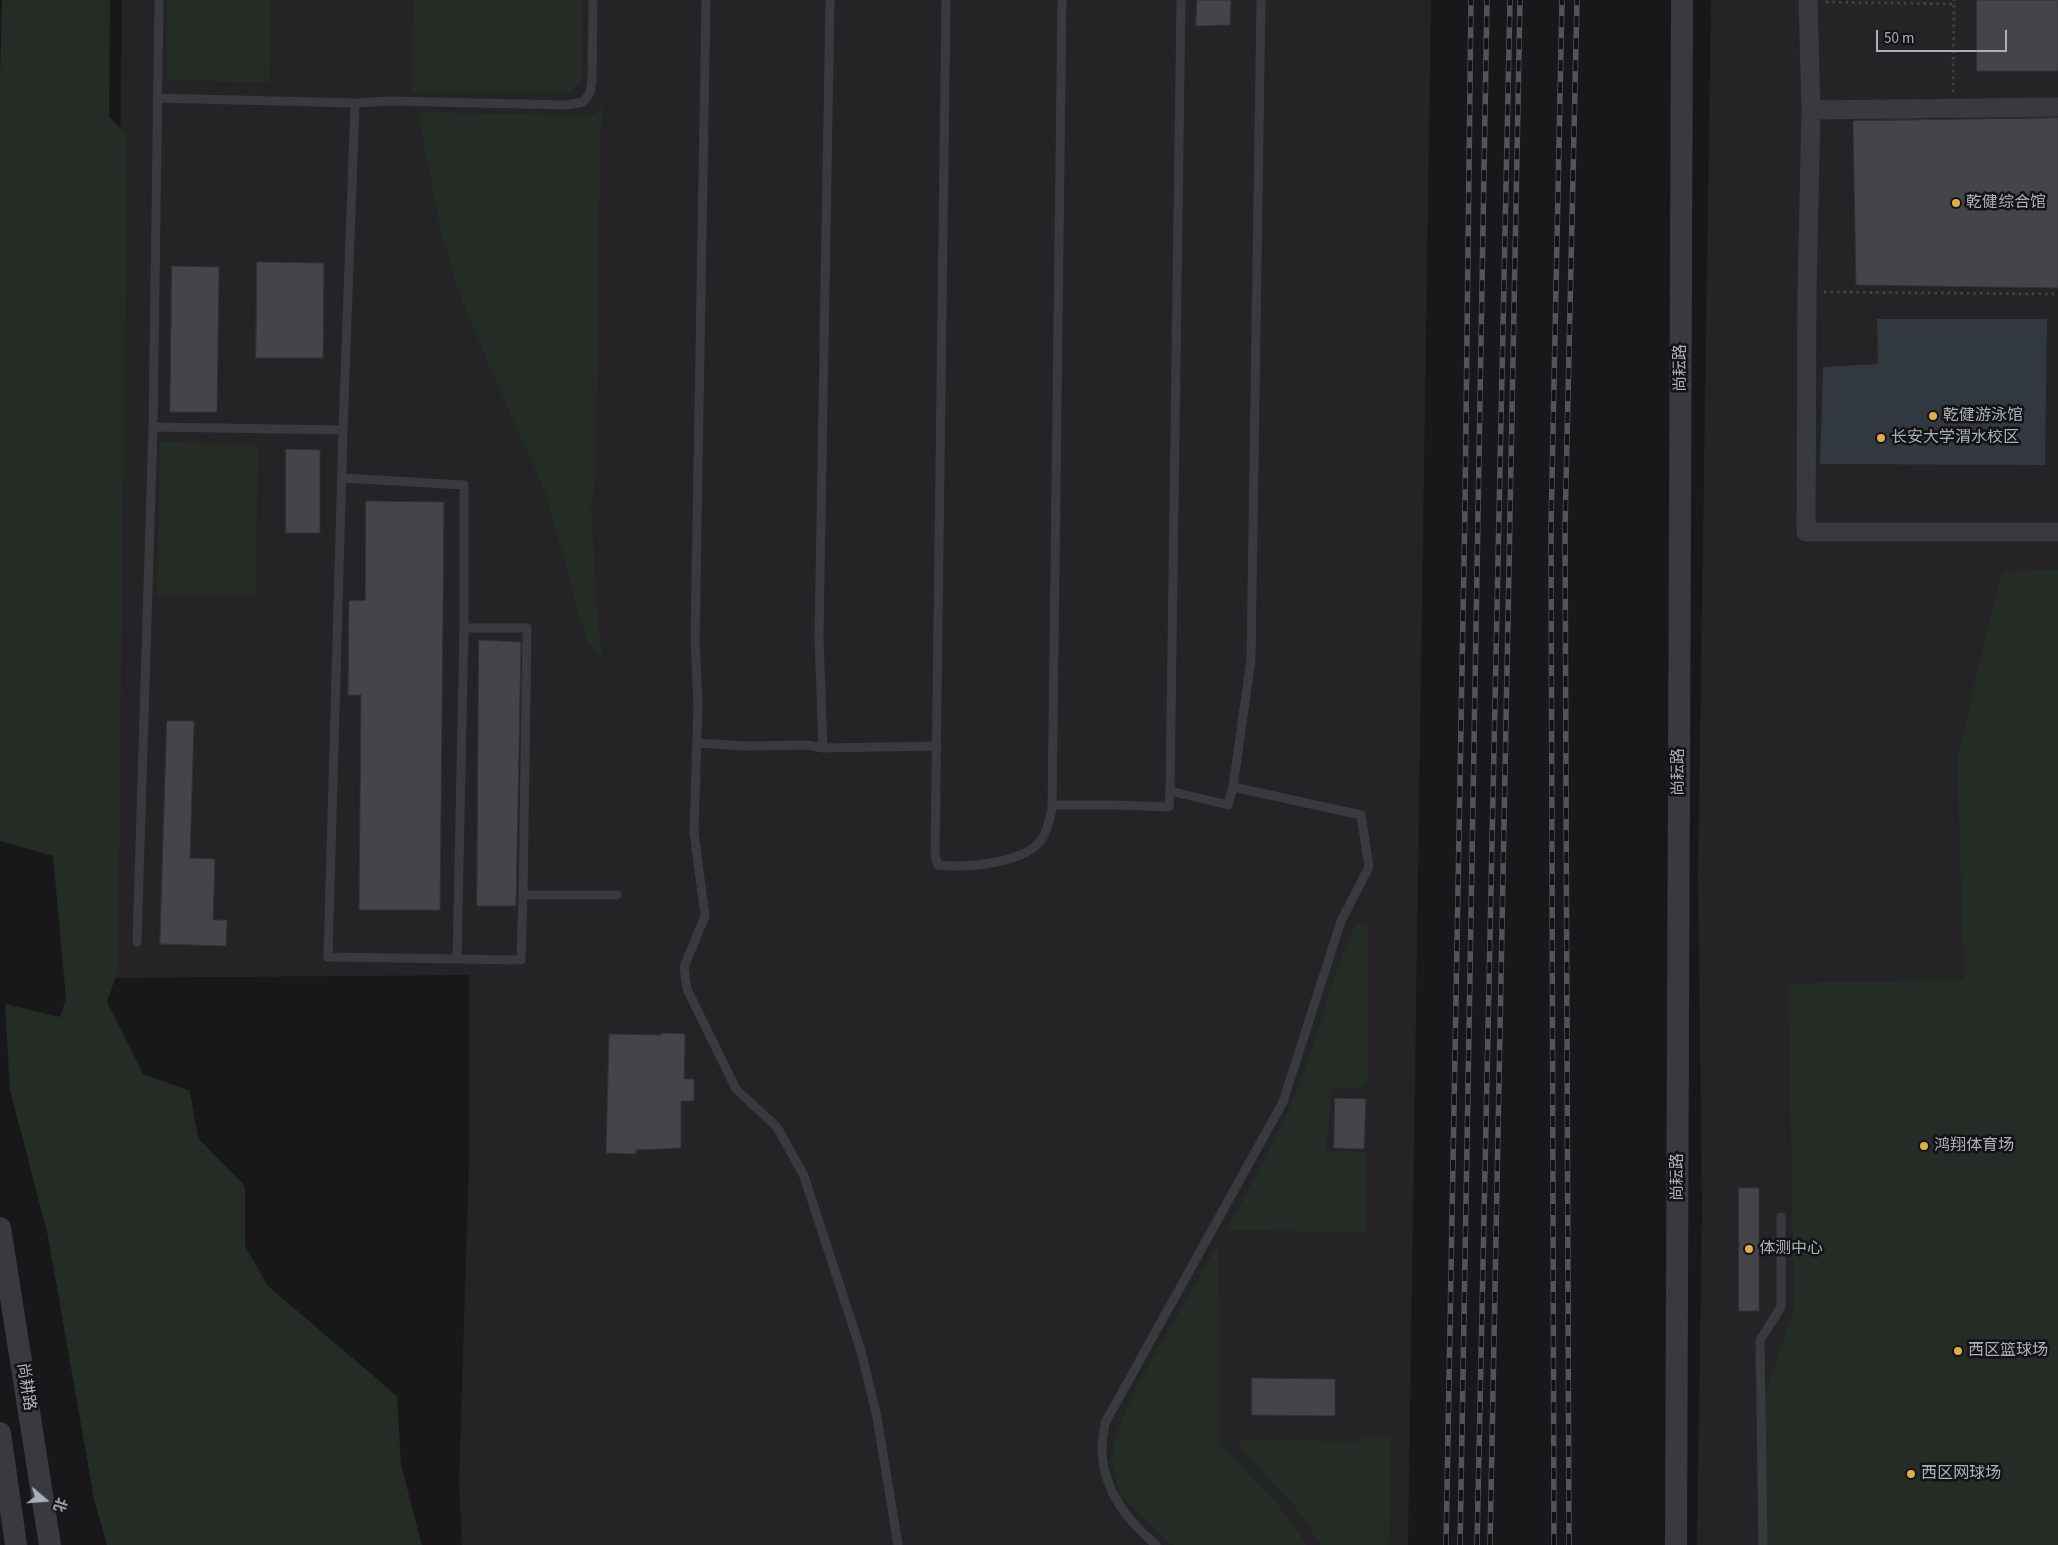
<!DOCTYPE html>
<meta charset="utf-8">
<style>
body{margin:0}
#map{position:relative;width:2058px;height:1545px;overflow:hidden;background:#18181a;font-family:"Source Sans 3","Noto Sans SC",sans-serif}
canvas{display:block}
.north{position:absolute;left:20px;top:1475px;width:50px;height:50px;-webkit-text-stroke:4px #131315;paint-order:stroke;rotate:108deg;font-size:14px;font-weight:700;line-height:20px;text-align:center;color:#abafb8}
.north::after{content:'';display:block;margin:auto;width:18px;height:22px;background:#abafb8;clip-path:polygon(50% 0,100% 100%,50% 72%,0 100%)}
.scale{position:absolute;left:1876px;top:30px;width:131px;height:22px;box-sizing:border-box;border:2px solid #abafb8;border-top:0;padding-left:6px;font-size:15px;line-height:18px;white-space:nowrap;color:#abafb8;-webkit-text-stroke:4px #131315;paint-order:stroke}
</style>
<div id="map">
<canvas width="2058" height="1545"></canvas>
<div class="north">北</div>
<div class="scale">50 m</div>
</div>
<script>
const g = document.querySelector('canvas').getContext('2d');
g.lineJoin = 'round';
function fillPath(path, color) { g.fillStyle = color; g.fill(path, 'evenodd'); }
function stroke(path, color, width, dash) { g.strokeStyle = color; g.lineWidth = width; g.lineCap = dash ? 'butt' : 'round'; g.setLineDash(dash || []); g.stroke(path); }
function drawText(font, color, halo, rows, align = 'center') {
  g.font = font + ' "Source Sans 3","Noto Sans SC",sans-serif'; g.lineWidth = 5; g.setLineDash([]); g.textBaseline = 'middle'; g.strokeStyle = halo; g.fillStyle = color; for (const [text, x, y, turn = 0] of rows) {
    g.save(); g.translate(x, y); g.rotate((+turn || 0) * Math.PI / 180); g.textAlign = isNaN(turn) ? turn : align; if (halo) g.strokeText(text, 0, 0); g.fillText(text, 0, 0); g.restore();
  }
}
const built = new Path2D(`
 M 122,0 L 1431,0 L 1408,1545 L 462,1545 L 459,1481 L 469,1158 L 469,975 L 110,978 Z
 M 1711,0 L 2058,0 L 2058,1545 L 1697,1545 L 1702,1208 L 1698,876 Z`);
const green = new Path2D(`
 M 2,0 L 110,0 L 109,117 L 127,134 L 118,970 L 107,1002 L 143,1074 L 190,1091 L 198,1138 L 245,1186 L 245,1246 L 268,1286 L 397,1396 L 401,1465 L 422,1545 L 107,1545 L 94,1499 L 48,1236 L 10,1090 L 5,1004 L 60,1017 L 66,999 L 53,856 L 0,841 L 0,83 Z
 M 167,0 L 270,0 L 269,82 L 167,81 Z
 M 413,0 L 583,0 L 582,74 C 579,85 576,90 565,93 L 412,92 Z
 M 603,104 L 600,141 L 596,479 L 591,503 L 597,607 L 602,662 L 586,638 L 546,494 L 489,365 L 459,292 L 441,231 L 418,114 L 423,112 L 591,116 L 599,112 Z
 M 160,442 L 258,444 L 256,596 L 157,596 Z
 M 2058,570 L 2058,1545 L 1765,1545 L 1763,1402 L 1794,1308 L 1788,983 L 1964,980 L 1957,758 L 2002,571 Z
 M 1356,923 L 1369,925 L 1368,1079 L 1365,1085 L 1357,1088 L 1332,1089 L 1326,1151 L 1366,1152 L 1366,1233 L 1237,1230 L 1225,1232 C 1254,1181 1282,1129 1303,1075 C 1322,1025 1332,971 1356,923 Z
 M 1219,1243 L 1220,1445 L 1277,1503 L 1307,1545 L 1175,1545 L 1169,1542 L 1120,1495 L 1112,1462 L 1114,1439 L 1135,1389 Z
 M 1364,1436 L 1390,1437 L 1389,1545 L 1321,1545 L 1295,1506 L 1241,1449 L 1240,1440 L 1359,1441 Z`);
const water = new Path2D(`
 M 1877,319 L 2047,319 L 2045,465 L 1820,464 L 1823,367 L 1878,364 Z`);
const building = new Path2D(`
 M 1197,0 L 1231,0 L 1230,25 L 1196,26 Z
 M 1977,0 L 2058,0 L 2058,71 L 1977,71 Z
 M 2058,118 L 2058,288 L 1856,285 L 1853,121 Z
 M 257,262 L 324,263 L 323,358 L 256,358 Z
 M 172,266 L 219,267 L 217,412 L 170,412 Z
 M 286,449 L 320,450 L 320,533 L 286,533 Z
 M 366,501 L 444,502 L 440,910 L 359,910 L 361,695 L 348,695 L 349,601 L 365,600 Z
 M 479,640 L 521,642 L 516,906 L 477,906 Z
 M 167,721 L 194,721 L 190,858 L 215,859 L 213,920 L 227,920 L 226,946 L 160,944 Z
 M 661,1033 L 685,1034 L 684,1079 L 694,1079 L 694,1101 L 681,1101 L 681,1148 L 636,1150 L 636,1154 L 606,1153 L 609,1034 L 661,1035 Z
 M 1335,1098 L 1366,1099 L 1364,1149 L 1334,1148 Z
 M 1739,1188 L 1759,1188 L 1759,1311 L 1739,1311 Z
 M 1252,1378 L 1335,1379 L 1335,1416 L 1252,1415 Z`);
const path = new Path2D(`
 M 1826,2 L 1954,4
 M 1953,92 L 1954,0
 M 1824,292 L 2058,294`);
const service = new Path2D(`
 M 706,0 L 695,641 L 698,704 L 694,832 L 705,916 L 684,967 L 687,989 L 736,1089 L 777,1127 L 804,1176 L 861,1351 L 877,1417 L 898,1545
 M 830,0 L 819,637 L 823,748 L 937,746
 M 946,0 L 935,856 L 938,865 C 965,868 1028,864 1043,837 C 1048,829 1049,819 1052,810 L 1062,0
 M 1181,0 L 1170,791 L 1228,805 L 1233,787 L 1251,660 L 1261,0
 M 157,98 L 355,103 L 389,101 L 566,105 L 583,102 L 590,93 L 592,79 L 593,0
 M 355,103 L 343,430 L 328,957 L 521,960 L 523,895 L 617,895
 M 153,427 L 343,430
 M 342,478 L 464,485 L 464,628 L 457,959
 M 464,628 L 527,628 L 523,895
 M 697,743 L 746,746 L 807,745 L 823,748
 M 1052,805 L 1115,805 L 1169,807 L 1170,791
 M 137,942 L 153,427 L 159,0
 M 1156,1545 C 1128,1521 1105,1493 1102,1454 C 1101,1444 1104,1433 1105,1423 L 1283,1102 L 1341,921 L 1369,867 L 1361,815 L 1233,787
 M 1763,1545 L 1760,1340 L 1781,1307 L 1781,1217`);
const minor = new Path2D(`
 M 1808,0 L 1811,110
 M 2058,107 L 1811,110 L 1807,291 L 1806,532 L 2058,532`);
const tertiary = new Path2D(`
 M 0,1228 L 50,1545
 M 0,1433 L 16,1545
 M 1676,1545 L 1682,0`);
const rail = new Path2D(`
 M 1446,1545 L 1465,507 L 1471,0
 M 1460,1545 L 1487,0
 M 1477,1545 L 1510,0
 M 1490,1545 L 1520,0
 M 1554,1545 L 1551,528 L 1562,0
 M 1569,1545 L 1565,528 L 1577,0`);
const markers = [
 [1956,203,5,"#e3ae46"],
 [1933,416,5,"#e3ae46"],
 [1881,438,5,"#e3ae46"],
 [1924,1146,5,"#e3ae46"],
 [1749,1249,5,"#e3ae46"],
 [1958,1351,5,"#e3ae46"],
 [1911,1474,5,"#e3ae46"]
];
const poiNames = [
 ["乾健综合馆",1966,203],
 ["乾健游泳馆",1943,416],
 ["长安大学渭水校区",1891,438],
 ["鸿翔体育场",1934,1146],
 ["体测中心",1759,1249],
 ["西区篮球场",1968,1351],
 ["西区网球场",1921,1474]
];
const streetNames = [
 ["尚耘路",1681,368,-90],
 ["尚耘路",1679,772,-90],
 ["尚耘路",1678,1177,-90],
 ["尚耕路",25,1387,81]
];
fillPath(built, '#242426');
fillPath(green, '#242c25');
fillPath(water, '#31383f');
fillPath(building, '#454549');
stroke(building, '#323235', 1);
stroke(path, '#3f4145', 3, [2.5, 4]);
stroke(service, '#393a3e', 9);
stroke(minor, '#393a3e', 19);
stroke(tertiary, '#393a3e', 22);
stroke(rail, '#525459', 5.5);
stroke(rail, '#131315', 4, [11]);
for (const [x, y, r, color] of markers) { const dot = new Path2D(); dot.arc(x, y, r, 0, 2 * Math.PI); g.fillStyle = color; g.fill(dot); stroke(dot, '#131315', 2); }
drawText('16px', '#abafb8', '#131315', poiNames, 'left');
drawText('16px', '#abafb8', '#131315', streetNames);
</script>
